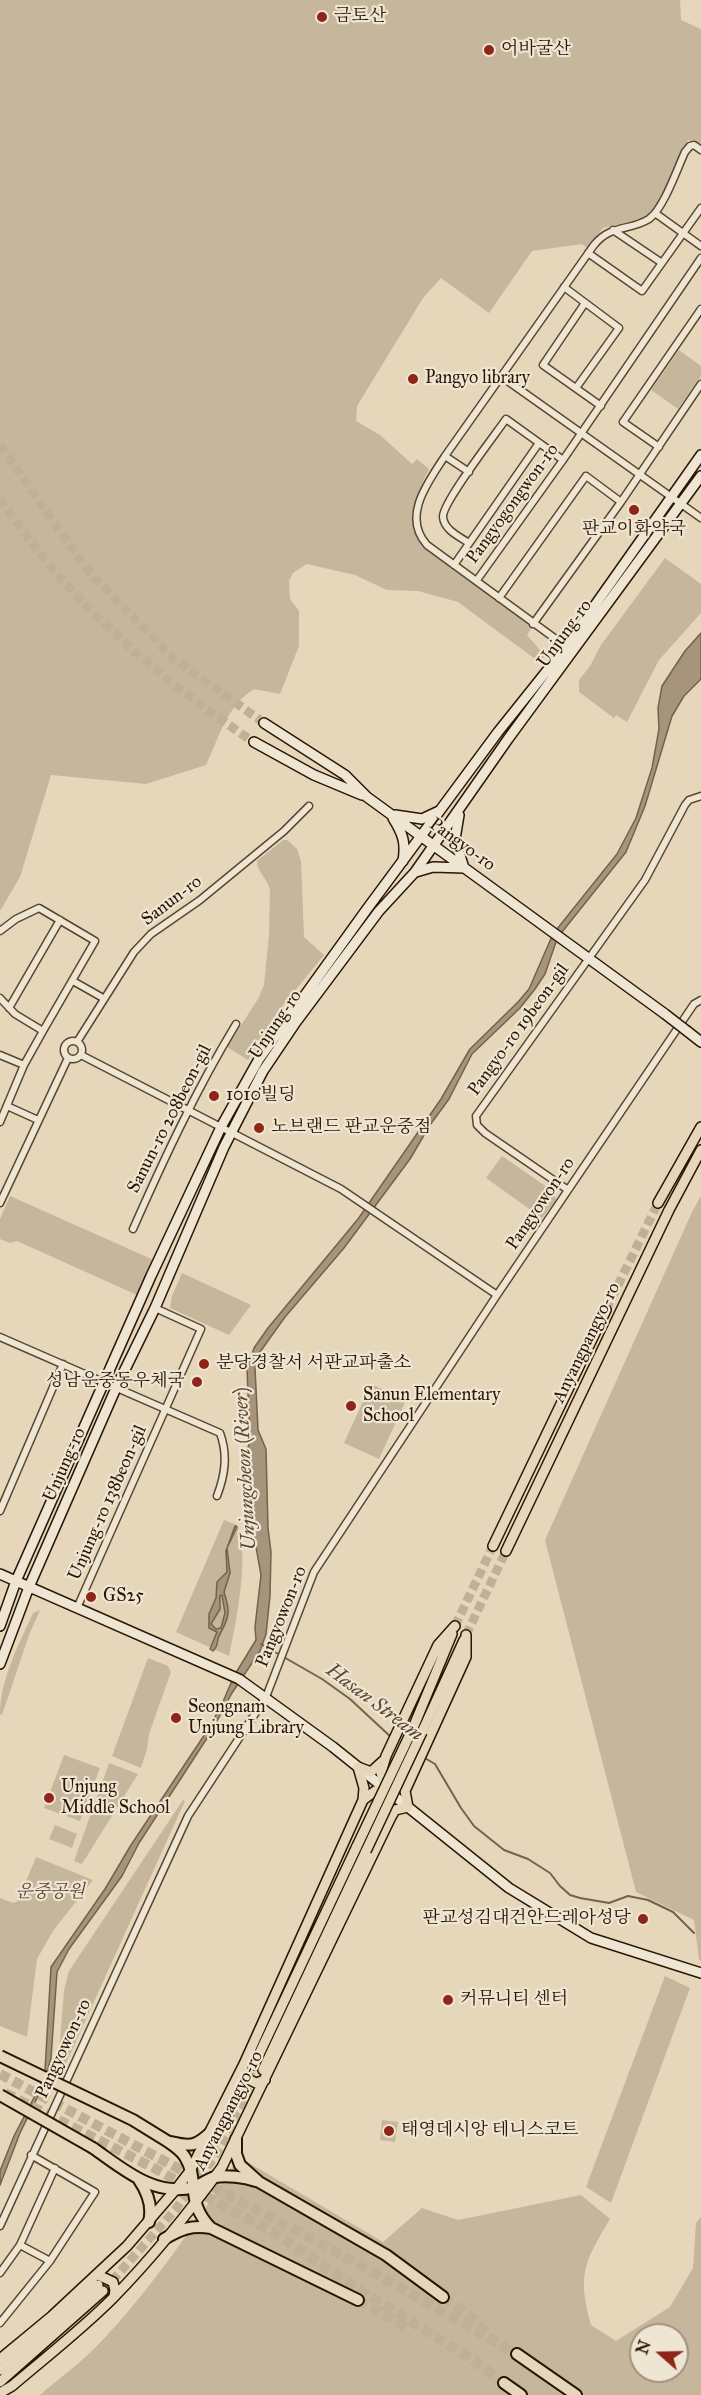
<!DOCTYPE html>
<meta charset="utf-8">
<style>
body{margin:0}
#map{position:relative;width:701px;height:2395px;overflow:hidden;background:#e6d7bb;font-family:"IM FELL Great Primer",serif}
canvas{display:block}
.north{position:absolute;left:629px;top:2323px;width:60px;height:60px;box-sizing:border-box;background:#efe5d3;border:2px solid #a0927f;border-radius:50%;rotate:290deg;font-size:16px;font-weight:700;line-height:24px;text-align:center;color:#2a1602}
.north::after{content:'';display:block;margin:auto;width:21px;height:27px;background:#8f2418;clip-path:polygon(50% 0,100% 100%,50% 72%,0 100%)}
</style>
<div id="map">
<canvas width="701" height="2395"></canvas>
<div class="north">N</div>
</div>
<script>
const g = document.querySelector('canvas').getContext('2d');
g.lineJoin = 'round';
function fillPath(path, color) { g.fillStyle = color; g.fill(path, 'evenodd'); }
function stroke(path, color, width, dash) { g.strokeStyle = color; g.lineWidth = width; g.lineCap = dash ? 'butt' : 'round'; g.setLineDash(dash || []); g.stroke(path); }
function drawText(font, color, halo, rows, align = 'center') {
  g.font = font + ' "IM FELL Great Primer","Noto Serif KR",serif'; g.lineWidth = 4.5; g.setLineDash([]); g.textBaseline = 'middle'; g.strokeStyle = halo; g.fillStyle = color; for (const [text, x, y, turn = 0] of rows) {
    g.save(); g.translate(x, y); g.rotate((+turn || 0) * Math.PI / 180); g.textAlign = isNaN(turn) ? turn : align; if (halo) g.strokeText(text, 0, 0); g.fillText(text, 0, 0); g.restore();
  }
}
const green = new Path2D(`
 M 0,0 L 680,0 L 681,20 L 701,29 L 701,145 L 688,140 L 657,204 L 644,218 L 603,228 L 587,248 L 582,244 L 532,251 L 489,313 L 441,278 L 423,298 L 357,406 L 356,421 L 380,435 L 412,464 L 417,459 L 429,469 C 414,500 400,528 433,554 L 532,627 L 527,635 L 545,656 L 539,662 L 458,602 L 418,591 L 387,590 L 355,575 L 307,564 L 293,573 L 289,581 L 290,599 L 299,611 L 299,646 L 280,694 L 254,689 C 227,705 219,738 206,765 L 146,784 L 51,775 L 20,877 L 0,911 Z
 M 679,350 L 701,366 L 701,376 L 678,409 L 651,390 Z
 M 665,558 L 701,584 L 701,613 L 659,660 L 627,722 L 616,715 L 614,718 L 579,692 L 579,680 L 590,666 L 601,645 Z
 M 283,840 L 287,840 L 297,849 L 301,861 L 304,937 L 324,955 L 276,1014 L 248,1060 L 227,1047 L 258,999 L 264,985 L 269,935 L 270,890 C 268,879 257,872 257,861 Z
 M 502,1156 L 554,1192 L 556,1200 L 542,1218 L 486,1178 Z
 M 10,1196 L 156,1261 L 137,1295 L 17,1241 L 10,1243 L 0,1239 L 0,1219 Z
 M 701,1196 L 701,1961 L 699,1960 L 694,1920 L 636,1892 L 545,1540 L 692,1212 Z
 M 182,1273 L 251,1305 L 229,1335 L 170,1308 L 172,1296 Z
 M 371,1384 L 406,1400 L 379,1459 L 344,1443 Z
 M 224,1520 L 237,1525 C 250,1555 236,1623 229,1656 L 176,1632 Z
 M 40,1610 L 29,1635 L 2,1715 L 0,1714 C 0,1680 19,1644 33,1613 Z
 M 148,1658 L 168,1666 L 171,1672 L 149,1734 L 147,1749 L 141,1768 L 112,1756 Z
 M 64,1755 L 100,1768 L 80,1821 L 44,1808 Z
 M 109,1763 L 138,1774 L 82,1864 L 74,1861 Z
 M 183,1800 L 185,1801 L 63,2070 L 58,2066 L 64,1990 L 69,1971 Z
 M 55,1825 L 77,1834 L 72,1848 L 49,1839 Z
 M 36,1857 L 93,1880 L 53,1931 L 37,1959 L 27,2037 L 0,2026 L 0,1898 L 13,1903 L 18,1901 Z
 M 665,1976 L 690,1988 L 611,2203 L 586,2187 Z
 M 382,2120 L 398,2122 L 395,2142 L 380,2140 Z
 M 239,2157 L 383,2242 L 422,2208 L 458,2220 L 581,2195 L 610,2219 C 584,2263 577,2274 591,2325 L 616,2341 L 670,2307 L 693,2268 L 696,2223 L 701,2217 L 701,2395 L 40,2395 C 58,2379 79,2364 96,2347 C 151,2290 196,2223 239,2157 ZM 641,2335 L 677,2335 L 677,2371 L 641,2371 Z`);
const water = new Path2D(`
 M 701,633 L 701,679 L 684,696 L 672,716 L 645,806 L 626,852 L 562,932 L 556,942 L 545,974 L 535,989 L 520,1008 L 472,1054 L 449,1099 L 430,1125 L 410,1159 L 344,1248 L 285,1317 L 260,1352 L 255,1368 L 258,1430 L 266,1449 L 268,1528 L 271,1552 L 270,1596 L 266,1634 L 260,1651 L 232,1693 L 211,1732 L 139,1843 L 122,1876 L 69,1949 L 57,1972 L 51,2058 L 45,2082 L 20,2133 L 0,2185 L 0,2171 L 14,2136 L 40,2086 L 45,2070 L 51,1967 L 105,1889 L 131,1845 L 207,1731 L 222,1704 L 234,1676 L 256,1640 L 255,1627 L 261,1575 L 253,1530 L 254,1492 L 251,1473 L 247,1466 L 246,1455 L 250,1440 L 247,1369 L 254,1348 L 268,1328 L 358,1219 L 441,1099 L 470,1049 L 518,1002 L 529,989 L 553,934 L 617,854 L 636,818 L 652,768 L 659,729 L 658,708 L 662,686 L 685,651 Z
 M 235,1526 L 237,1527 L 227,1548 L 230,1573 L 224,1592 C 230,1611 230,1616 220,1634 C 216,1640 219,1646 213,1651 L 210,1649 L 217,1632 L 209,1628 L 209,1614 L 216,1598 L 217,1582 L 227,1572 L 226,1551 ZM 222,1595 L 225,1613 L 221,1628 L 216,1629 L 211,1624 L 220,1609 L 220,1596 Z`);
const stream = new Path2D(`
 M 261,1644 L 322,1679 L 350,1699 L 392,1738
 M 423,1757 L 435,1764 L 461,1808 L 474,1826 L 504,1850 L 528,1859 L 550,1873 L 560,1886 L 570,1895 L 580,1898 L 609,1903 L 628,1896 L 648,1900 L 673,1912 L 694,1933`);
const secondaryTunnel = new Path2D(`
 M 0,445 L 88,571 L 174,659 L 264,723
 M 0,499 C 22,529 45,562 71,589 C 125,648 187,698 254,742`);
const primaryTunnel = new Path2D(`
 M 606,1310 L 658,1203
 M 455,1626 L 493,1546
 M 466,1635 L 506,1551
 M 195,2174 C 219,2140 237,2103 254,2065
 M 103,2291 L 175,2210 L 213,2159 L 263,2070`);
const highwayTunnel = new Path2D(`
 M 0,2074 L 353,2261 L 517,2354
 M 5,2093 L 152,2167 L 278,2235 L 344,2280 L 473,2360 L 504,2383
 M 443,2297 L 474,2319 L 487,2333
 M 358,2300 L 410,2329`);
const street = new Path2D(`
 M 655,213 L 701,246
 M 613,230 L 662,263
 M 588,253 L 642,291 L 701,208
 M 564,287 L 619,328 L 576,388
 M 585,303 L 543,365 L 601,406
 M 502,377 L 701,518
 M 659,447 L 623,422 L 701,309
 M 445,456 L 469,472
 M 469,543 C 460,537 444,530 443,517 C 442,503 495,435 506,419 L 563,460
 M 454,565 L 539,443
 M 477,580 L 563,460 L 701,258
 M 499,598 L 586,476 L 621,502
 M 533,624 L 621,502 L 701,384
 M 568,648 L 427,545 C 401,516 429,481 445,456 L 594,245 C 611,224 630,231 649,219 C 664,208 677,169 685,152 L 690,146 L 694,145 L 701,150
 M 0,931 L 16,919 L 39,908 L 95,941 L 43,1031 L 15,1014 L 0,998
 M 73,981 L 103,998
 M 9,1008 L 60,920
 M64 1050a9 9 0 1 1 18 0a9 9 0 1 1-18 0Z
 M 77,1042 L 134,952 L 151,934 L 200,900 L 284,831 L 309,806
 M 0,1055 L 24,1065 L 0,1122
 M 81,1055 L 341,1189 L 497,1295
 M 24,1065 L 43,1031
 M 7,1106 L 38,1120
 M 568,1190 L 485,1133 L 477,1125 L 476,1116 L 645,880 L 685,805 L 689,800 L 701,796
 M 0,1203 L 68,1058
 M 133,1229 C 164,1159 196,1090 236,1024
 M 0,1337 L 220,1433 C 228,1455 225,1475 217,1496
 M 0,1511 L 63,1364
 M 77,1608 L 201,1329 L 155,1308
 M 0,2226 L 188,1816 L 266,1697 L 314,1572 L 497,1295 L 694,1004 L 701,1000
 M 20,2245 L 50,2261
 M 0,2273 L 20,2245 L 55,2168
 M 0,2323 L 50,2261 L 95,2192 L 31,2155`);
const secondary = new Path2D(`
 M 264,723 L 345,775 L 367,797 L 665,1014
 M 254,742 L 314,775 L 362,795
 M 395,815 L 422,819 L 439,811
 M 459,815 L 455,839 L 464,868
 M 393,818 C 403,834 406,843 403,861
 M 416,872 L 433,867 L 464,868
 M 687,1031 L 701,1042
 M 0,1574 L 239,1679 L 333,1747 L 509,1888 L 591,1938 L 701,1973
 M 0,1626 L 16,1581 L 151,1276 L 221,1127 L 259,1059 L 367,909 L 498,732 L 562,652 L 701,455
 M 0,1664 L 29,1587 L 116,1388 L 155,1308 L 224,1147 L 263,1071 L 296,1022 L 379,911 L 415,872 L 508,739 L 701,476`);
const primary = new Path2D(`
 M 658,1203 L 701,1127
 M 493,1546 L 606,1310
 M 506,1551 L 669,1210 L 701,1150
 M 413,1728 L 452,1634
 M 422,1732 L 464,1640
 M 358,1767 L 371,1772 L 383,1761
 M 387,1793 L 381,1773 L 386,1756 L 438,1645 L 455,1626
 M 363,1800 L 375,1791 L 390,1789
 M 254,2065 L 357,1846
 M 243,2067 L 242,2071 L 248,2079 L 256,2083 L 265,2080
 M 263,2070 L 366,1851
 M 98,2275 L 113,2282 L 115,2290 L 114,2297
 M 0,2359 L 52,2316 L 127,2246 L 177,2188 L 190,2171 L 244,2064 L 363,1800 L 364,1788 L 358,1767
 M 0,2370 L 98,2285
 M 0,2382 L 103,2291
 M 0,2393 L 12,2386 C 46,2357 81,2330 113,2298 C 151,2259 190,2211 222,2167 L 391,1817 L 395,1810 L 408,1807 L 405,1791 L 466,1657 L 466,1635`);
const highway = new Path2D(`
 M 236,2139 L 236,2154 L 240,2165 L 259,2182 L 386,2255 L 443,2297
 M 167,2141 C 173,2145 181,2150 185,2157 C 200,2181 185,2202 211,2228
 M 171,2142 C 192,2147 196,2146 211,2132
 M 93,2148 C 122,2168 155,2198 194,2187 C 201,2185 207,2179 215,2177 C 227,2175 244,2177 256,2181
 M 139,2180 C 148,2193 153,2206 149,2222
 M 164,2239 C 181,2229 191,2225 211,2228 L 358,2300
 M 517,2354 L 576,2395
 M 504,2383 L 521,2395`);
const secondaryBridge = new Path2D(`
 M 665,1014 L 687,1031`);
const primaryBridge = new Path2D(`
 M 357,1846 L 413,1728
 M 366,1851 L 422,1732`);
const highwayBridge = new Path2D(`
 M 0,2056 L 133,2120 L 167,2141
 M 0,2095 L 93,2148`);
const markers = [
 [322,17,6,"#8f2418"],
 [489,50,6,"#8f2418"],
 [413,379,6,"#8f2418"],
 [634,510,6,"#8f2418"],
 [214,1096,6,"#8f2418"],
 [259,1128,6,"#8f2418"],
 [204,1364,6,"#8f2418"],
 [197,1382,6,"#8f2418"],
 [351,1406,6,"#8f2418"],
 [91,1597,6,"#8f2418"],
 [176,1718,6,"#8f2418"],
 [49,1798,6,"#8f2418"],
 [643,1919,6,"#8f2418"],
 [448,2000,6,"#8f2418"],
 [389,2131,6,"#8f2418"]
];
const poiNames = [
 ["금토산",334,17],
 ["어바굴산",501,50],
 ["Pangyo library",425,379],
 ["판교이화약국",634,530,"center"],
 ["1010빌딩",226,1096],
 ["노브랜드 판교운중점",271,1128],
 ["분당경찰서 서판교파출소",216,1364],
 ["성남운중동우체국",185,1382,"right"],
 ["Sanun Elementary",363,1396],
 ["School",363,1417],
 ["GS25",103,1597],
 ["Seongnam",188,1708],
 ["Unjung Library",188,1729],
 ["Unjung",61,1788],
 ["Middle School",61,1809],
 ["판교성김대건안드레아성당",631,1919,"right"],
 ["커뮤니티 센터",460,2000],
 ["태영데시앙 테니스코트",401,2131]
];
const streetNames = [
 ["Pangyogongwon-ro",513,504,-54],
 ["Unjung-ro",565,634,-54],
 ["Pangyo-ro",462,845,36],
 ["Sanun-ro",172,901,-37],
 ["Unjung-ro",276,1025,-56],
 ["Pangyo-ro 19beon-gil",519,1030,-54],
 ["Sanun-ro 208beon-gil",170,1119,-63],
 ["Pangyowon-ro",541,1204,-56],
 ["Anyangpangyo-ro",587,1343,-64],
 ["Unjung-ro",65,1465,-66],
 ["Unjung-ro 138beon-gil",108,1503,-66],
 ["Pangyowon-ro",282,1617,-68],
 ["Pangyowon-ro",64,2049,-65],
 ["Anyangpangyo-ro",229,2111,-63]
];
const parkNames = [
 ["운중공원",50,1893]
];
const waterNames = [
 ["Unjungcheon (River)",246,1469,-93],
 ["Hasan Stream",374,1703,37]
];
fillPath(green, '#c6b69c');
fillPath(water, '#a6957c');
stroke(water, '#74624b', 1.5);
stroke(stream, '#74624b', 2);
stroke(secondaryTunnel, '#c0b096', 9, [9, 4.5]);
stroke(primaryTunnel, '#c0b096', 9, [9, 4.5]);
stroke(highwayTunnel, '#c0b096', 10, [10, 5]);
stroke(street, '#594630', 9);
stroke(secondary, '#2a1602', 12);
stroke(primary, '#2a1602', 12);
stroke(highway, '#2a1602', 14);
stroke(street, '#efe5d3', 6);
stroke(secondary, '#efe5d3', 9);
stroke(primary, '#e6d7bb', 9);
stroke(highway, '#e6d7bb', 10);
stroke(secondaryBridge, '#2a1602', 12, []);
stroke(primaryBridge, '#2a1602', 12, []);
stroke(highwayBridge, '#2a1602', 14, []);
stroke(secondaryBridge, '#efe5d3', 9);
stroke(primaryBridge, '#e6d7bb', 9);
stroke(highwayBridge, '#e6d7bb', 10);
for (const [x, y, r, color] of markers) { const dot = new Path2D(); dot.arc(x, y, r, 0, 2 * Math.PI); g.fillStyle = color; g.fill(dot); stroke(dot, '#efe5d3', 2); }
drawText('18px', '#2a1602', '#efe5d3', poiNames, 'left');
drawText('18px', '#2a1602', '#efe5d3', streetNames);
drawText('italic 18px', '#594630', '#efe5d3', parkNames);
drawText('italic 20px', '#5c4933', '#efe5d3', waterNames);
</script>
